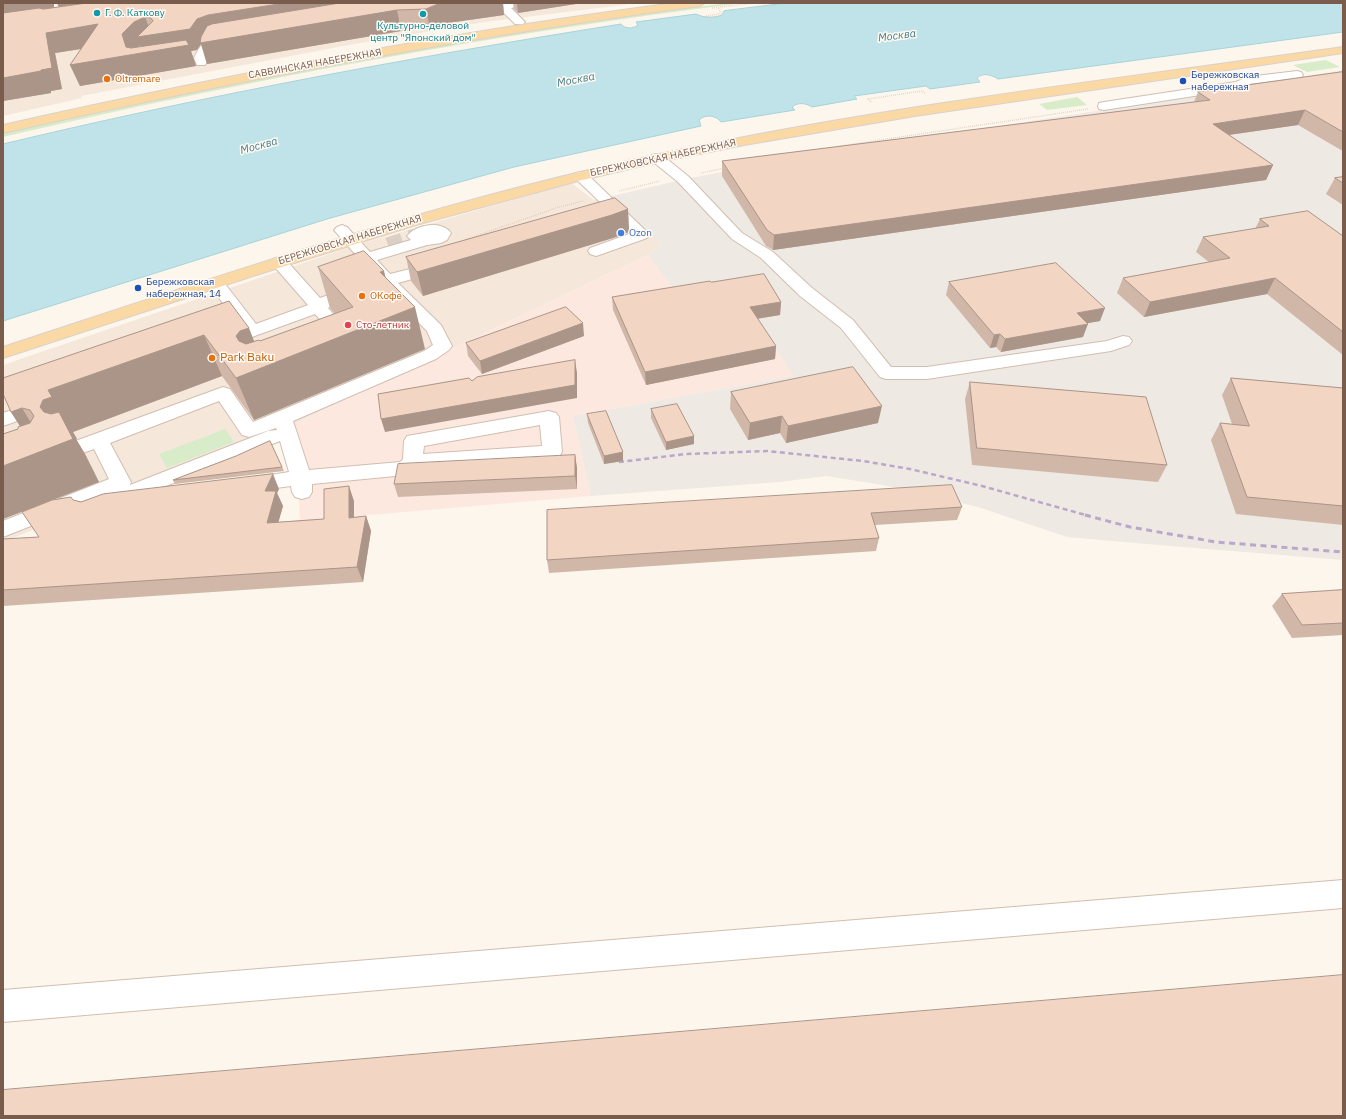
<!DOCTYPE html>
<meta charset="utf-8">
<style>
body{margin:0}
#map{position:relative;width:1346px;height:1119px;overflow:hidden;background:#fdf6ec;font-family:"IBM Plex Sans",sans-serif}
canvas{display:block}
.frame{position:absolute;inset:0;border:4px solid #7a5c4d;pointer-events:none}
</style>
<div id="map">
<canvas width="1346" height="1119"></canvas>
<div class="frame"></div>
</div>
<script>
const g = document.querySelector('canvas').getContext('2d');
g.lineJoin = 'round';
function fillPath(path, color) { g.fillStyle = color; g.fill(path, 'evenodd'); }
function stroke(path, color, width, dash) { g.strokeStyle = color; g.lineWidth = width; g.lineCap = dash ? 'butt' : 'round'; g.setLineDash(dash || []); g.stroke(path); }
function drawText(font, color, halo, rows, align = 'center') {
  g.font = font + ' "IBM Plex Sans",sans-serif'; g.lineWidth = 3; g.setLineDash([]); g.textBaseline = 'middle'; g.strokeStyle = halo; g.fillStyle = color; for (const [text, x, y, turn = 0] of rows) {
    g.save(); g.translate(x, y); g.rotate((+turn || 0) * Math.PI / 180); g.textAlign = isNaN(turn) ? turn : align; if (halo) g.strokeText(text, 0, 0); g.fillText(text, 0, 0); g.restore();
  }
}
const residential = new Path2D(`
 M 213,3 L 639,3 L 485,22 L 354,44 L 81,96 L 82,98 L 3,116 L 3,33 Z
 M 571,183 L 594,200 L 608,197 L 661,243 L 648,255 L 295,424 L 3,542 L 3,365 L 353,246 Z`);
const commercial = new Path2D(`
 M 648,255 L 675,291 L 732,279 L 795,376 L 573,416 L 591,496 L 300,521 L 295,424 Z`);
const industrial = new Path2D(`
 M 1343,73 L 1343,560 L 1170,546 L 1067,537 L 978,507 L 883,485 L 826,476 L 780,482 L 591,496 L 573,416 L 794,376 L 732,280 L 675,291 L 648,255 L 661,243 L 608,197 L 685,179 L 830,152 Z`);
const green = new Path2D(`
 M 728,3 L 743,3 C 494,34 247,80 3,137 L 3,133 C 137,101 273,75 409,51 C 515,33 621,16 728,3 Z
 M 1326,60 L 1340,67 L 1307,72 L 1293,65 Z
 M 1077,97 L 1087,105 L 1047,110 L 1039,104 Z
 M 225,429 L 234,442 L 167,468 L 159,454 Z`);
const water = new Path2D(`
 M 787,3 L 1343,3 L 1343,32 L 998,79 C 992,75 983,72 977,78 L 980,82 L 930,89 L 926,86 L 854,96 L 857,99 L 812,107 C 806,103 798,102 792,107 L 795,110 L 721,122 C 716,115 705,114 699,120 L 701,126 L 514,167 L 327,219 L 3,321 L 3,144 C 207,95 413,57 621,24 C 625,29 633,29 638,25 L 636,22 L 696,14 C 704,18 714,18 722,15 L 724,11 Z`);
const minorTunnel = new Path2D(`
 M 388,245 L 415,236`);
const path = new Path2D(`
 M 712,8 L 755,3
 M 706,16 L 719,14 L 721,12 L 718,8
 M 1312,76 L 1343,71
 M 871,102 L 868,99 L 922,91 L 926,94
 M 840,146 L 1088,109
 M 701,173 L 725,168
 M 619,191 L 660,181
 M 465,240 L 556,208 L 583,201`);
const minor = new Path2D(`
 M 504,3 L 523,3 L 522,5 L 511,8 L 525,22 L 523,24 L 515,24 L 501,10 L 500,8 Z
 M 227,34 L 231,35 L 233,37 L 231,39 L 213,45 L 206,58 L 207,62 L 205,65 L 197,65 L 194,58 C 203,40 207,37 227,34 Z
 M 1297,71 L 1301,72 L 1303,75 L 1301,78 L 1250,84 L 1239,89 L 1104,110 L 1099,109 L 1098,106 L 1099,103 L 1104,102 L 1236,82 L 1247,77 Z
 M 657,154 L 662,155 L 688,176 L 742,233 L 773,252 L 812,288 L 853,320 L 891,367 L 927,367 L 1107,341 L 1123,336 L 1129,337 L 1132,341 L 1129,345 L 1111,351 L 927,379 L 886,379 L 880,377 L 841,328 L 800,296 L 761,258 L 732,239 L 678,182 L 652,161 L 650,158 L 652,155 Z
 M 581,172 L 586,173 L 647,232 L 650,235 L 647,238 L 602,254 L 596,256 L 590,254 L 588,251 L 590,248 L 632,233 L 576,179 L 574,176 L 576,173 Z
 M 342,225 L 347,227 L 370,252 L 411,240 L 407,236 C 416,224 442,220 451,233 L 447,240 L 441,243 L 427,245 L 377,260 L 390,274 L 438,262 L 444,264 L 446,267 L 444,270 L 398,283 L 441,325 L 452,346 L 449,350 L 436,359 L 293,421 L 309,470 L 400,462 L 403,459 L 404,441 L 407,436 L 549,411 L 556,413 L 559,417 L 562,452 L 559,457 L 552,459 L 418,467 L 413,473 L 406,475 L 312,484 L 312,492 L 309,497 L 302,499 L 295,497 L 292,492 L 291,486 L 246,492 L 239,490 L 236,485 L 239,480 L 289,472 L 280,441 L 115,506 L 108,508 L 101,506 L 98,501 L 99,499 L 3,537 L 3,521 L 109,479 L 94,449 L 77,455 L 70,453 L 67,448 L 70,443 L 223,387 L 230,389 L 253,422 L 424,351 L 433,345 L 427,331 L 383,287 L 333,305 L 328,308 L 336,317 L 333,321 C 324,323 321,321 315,314 L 230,345 L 224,346 L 218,345 L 215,341 L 218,337 L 242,329 L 208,283 L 210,280 L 216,278 L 222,280 L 256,324 L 308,305 L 273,265 L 271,262 L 273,259 L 279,257 L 285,259 L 320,298 L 376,278 L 334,230 L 337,227 ZM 219,401 L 242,435 L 249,437 L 276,428 L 277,430 L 268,431 L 130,485 L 131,482 L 110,443 ZM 540,425 L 542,446 L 423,454 L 424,446 Z
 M 42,400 L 49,402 L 51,406 L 49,410 L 3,426 L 3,413 Z
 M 1343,880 L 1343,908 L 3,1022 L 3,990 Z`);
const major = new Path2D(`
 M 675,3 L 705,3 L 700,6 C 465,37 234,81 3,133 L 3,125 C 225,75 449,32 675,3 Z
 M 1343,47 L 1343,53 L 915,116 L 744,145 L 659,162 L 578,181 L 416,225 L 253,276 L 3,358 L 3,347 C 220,276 436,201 660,154 C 885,106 1115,79 1343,47 Z`);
const railFar1 = new Path2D(`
 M 619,462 L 686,454 L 767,451 L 863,461 L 910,469 L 982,486 L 1089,516`);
const rail = new Path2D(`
 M 1085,515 L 1130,527 L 1216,542 L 1343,552`);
const wall = new Path2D(`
 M 54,3 L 54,8 L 59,7 L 57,3 L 503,3 L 504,15 L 441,24 L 430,29 L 401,31 L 207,64 L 201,44 L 197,50 L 191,51 L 196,66 L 80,86 L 70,65 L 81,49 L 55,53 L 62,89 L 51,91 L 51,93 L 3,101 Z
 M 513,3 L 576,3 L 576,4 L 518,13 L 514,9 Z
 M 1343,72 L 1343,150 L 1341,150 L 1298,125 L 1229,135 L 1273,165 L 1266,180 L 773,250 L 766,246 L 722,176 L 722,161 L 1194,102 L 1198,92 Z
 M 1343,177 L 1343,205 L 1326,194 L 1335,178 Z
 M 628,209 L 629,232 L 613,238 L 423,296 L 411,281 L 406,257 Z
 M 1260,219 L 1343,236 L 1343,355 L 1267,294 L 1144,317 L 1117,293 L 1123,278 L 1209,262 L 1196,252 L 1203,237 L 1255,229 Z
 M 318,267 L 386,278 L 425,349 L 254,420 L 222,376 L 73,432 L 77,439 L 76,439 L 85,454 L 99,482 L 3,519 L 3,434 L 18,429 L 20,426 L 11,412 L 229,301 L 254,341 L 260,341 L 335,314 L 330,308 Z
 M 711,282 L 781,302 L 780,315 L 757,319 L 776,346 L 775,359 L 646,385 L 613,310 L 612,297 Z
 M 949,282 L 1100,321 L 1087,323 L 1083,337 L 1001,352 L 996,347 L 990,348 L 946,295 Z
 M 584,336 L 482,374 L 468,356 L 466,343 Z
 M 1231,378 L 1343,388 L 1343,525 L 1236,514 L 1211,440 L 1220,423 L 1232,424 L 1222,395 Z
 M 970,382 L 1167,465 L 1158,482 L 972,465 L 965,399 Z
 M 731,392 L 878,423 L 786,443 L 780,433 L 748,440 L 730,409 Z
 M 651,409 L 694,444 L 666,450 L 651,418 Z
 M 587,414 L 623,452 L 623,461 L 604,464 L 588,423 Z
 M 270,441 L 284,471 L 175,484 L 173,480 L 236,456 Z
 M 575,455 L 577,468 L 577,489 L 398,497 L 394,484 Z
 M 279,489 L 277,493 L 283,506 L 278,522 L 324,519 L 354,501 L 354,517 L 366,516 L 371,531 L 363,582 L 3,606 L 3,539 L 39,537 L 73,500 L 81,502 Z
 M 962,507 L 957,520 L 875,525 L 879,538 L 876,551 L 549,573 L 547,560 L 547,510 Z
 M 1343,590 L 1343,635 L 1292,638 L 1272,606 L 1282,594 Z`);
const shadedWall = new Path2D(`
 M 11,3 L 54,3 L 54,10 L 3,25 L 3,4 Z
 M 57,3 L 167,3 L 63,17 Z
 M 285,3 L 371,3 L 397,10 L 401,31 L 207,64 L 201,44 L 197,50 L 191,51 L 196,66 L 80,86 L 70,65 L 122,34 L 134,22 L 145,17 L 152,35 L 208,15 ZM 140,45 L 143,53 L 130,55 Z
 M 444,3 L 503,3 L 504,15 L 441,24 L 430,29 L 426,9 L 438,4 Z
 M 517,3 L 576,3 L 576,4 L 518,13 Z
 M 98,24 L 106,45 L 55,53 L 62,89 L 51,91 L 51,93 L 3,101 L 3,78 L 46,33 Z
 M 1305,110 L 1298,125 L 1207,138 L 1213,124 Z
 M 1273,165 L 1266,180 L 773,250 L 774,235 Z
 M 628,209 L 629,232 L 613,238 L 423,296 L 417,272 Z
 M 384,271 L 394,311 L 380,272 Z
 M 1275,278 L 1267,294 L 1144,317 L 1150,302 Z
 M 781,302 L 780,315 L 749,320 L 750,307 Z
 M 415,307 L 425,349 L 254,420 L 236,378 L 236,336 L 240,331 L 249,328 L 264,367 Z
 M 1105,308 L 1100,321 L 1072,326 L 1077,313 Z
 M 583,323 L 584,336 L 482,374 L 480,361 Z
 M 1088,324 L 1083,337 L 1001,352 L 1005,339 Z
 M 1000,334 L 996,347 L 990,348 L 994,335 Z
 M 204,335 L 222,376 L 73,432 L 77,439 L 76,439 L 85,454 L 99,482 L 3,519 L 3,466 L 37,453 L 11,412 L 22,408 L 47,449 L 40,407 L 48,390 Z
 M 776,346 L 775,359 L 646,385 L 645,372 Z
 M 575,360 L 577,373 L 577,398 L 385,432 L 381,419 Z
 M 882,406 L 878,423 L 786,443 L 788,426 Z
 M 782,416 L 780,433 L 748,440 L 750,423 Z
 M 694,436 L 694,444 L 666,450 L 666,442 Z
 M 623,452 L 623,461 L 604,464 L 604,456 Z
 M 575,455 L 577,468 L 577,489 L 575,476 Z
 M 273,474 L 279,489 L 277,493 L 283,506 L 274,538 L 267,523 L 265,491 Z
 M 349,486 L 354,501 L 354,532 L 349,518 Z
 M 366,516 L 371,531 L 363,582 L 357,567 Z`);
const building = new Path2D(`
 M 87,3 L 285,3 L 208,15 L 197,19 L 190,29 L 137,37 L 153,21 L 151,18 L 145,17 L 134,22 L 122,34 L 126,47 L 131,48 L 186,40 L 189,45 L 70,65 L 98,24 L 46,33 L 52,68 L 41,70 L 41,71 L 3,78 L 3,13 L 39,8 L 43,9 Z
 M 340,3 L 444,3 L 438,4 L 426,9 L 397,10 L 200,43 L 201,37 L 207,26 L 212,24 Z
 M 1343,72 L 1343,132 L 1305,110 L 1213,124 L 1273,165 L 774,235 L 767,230 L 722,161 L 1210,100 L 1198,92 Z
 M 1343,177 L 1343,183 L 1335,178 Z
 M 615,198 L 628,209 L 612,215 L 417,272 L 406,257 Z
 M 1308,211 L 1343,236 L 1343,332 L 1275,278 L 1150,302 L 1123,278 L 1230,258 L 1203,237 L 1269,226 L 1260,219 Z
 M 364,251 L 384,271 L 380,272 L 415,307 L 236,378 L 204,335 L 48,390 L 52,397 L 43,400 L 40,407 L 44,412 L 51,414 L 59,412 L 73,439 L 3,466 L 3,434 L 18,429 L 18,427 L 30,423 L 34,416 L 30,410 L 22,408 L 11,412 L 3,394 L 3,378 L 229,301 L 249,328 L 240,331 L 236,336 L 239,341 L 246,344 L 259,340 L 260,341 L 353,307 L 318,267 Z
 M 1056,263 L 1105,308 L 1077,313 L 1088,324 L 1005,339 L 1000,334 L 994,335 L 949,282 Z
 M 764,274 L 781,302 L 750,307 L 776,346 L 645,372 L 612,297 L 710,281 L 711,282 Z
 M 566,307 L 583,323 L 480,361 L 466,343 Z
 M 575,360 L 575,385 L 381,419 L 378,394 L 469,378 L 472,381 L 477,377 Z
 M 853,367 L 882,406 L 788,426 L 782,416 L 750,423 L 731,392 Z
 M 1231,378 L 1343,388 L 1343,506 L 1247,497 L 1220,423 L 1249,426 Z
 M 970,382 L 1146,397 L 1167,465 L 977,448 Z
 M 677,404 L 694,436 L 666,442 L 651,409 Z
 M 606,411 L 623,452 L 604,456 L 587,414 Z
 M 270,441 L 282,467 L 173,480 L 236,456 Z
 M 575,455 L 575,476 L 394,484 L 398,464 Z
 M 273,474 L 265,491 L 276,491 L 267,523 L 324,519 L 324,489 L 349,486 L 349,518 L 366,516 L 357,567 L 3,590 L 3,539 L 39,537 L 22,512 L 52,500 L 71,497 L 73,500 L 81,502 L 103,494 Z
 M 952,485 L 962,507 L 871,513 L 879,538 L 547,560 L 547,510 Z
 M 1343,590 L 1343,623 L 1302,625 L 1282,594 Z
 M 1343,975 L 1343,1116 L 3,1116 L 3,1090 Z`);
const markers = [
 [97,13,4,"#0f9aa8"],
 [423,14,4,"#0f9aa8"],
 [107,79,4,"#e8710a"],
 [1183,81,4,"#1a4fb4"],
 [621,233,4,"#3f7fe0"],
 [138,288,4,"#1a4fb4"],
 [362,296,4,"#e8710a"],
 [348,325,4,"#e0444e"],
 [212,358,4,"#e8710a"]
];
const farCulturenames = [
 ["Г. Ф. Каткову",105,13],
 ["Культурно-деловой",423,26,"center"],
 ["центр \"Японский дом\"",423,38,"center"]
];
const farStreetnames = [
 ["САВВИНСКАЯ НАБЕРЕЖНАЯ",315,64,-10],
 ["БЕРЕЖКОВСКАЯ НАБЕРЕЖНАЯ",663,158,-12],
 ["БЕРЕЖКОВСКАЯ НАБЕРЕЖНАЯ",350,240,-17]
];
const farTransitnames = [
 ["Бережковская",1191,75],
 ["набережная",1191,87],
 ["Бережковская",146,282],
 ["набережная, 14",146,294]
];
const farFoodnames = [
 ["Oltremare",115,79],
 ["ОКофе",370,296]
];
const farShopnames = [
 ["Ozon",629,233]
];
const farHealthnames = [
 ["Сто-летник",356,325]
];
const farWaternames = [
 ["Москва",897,36,-7],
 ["Москва",576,80,-11],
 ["Москва",259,146,-15]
];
const foodNames = [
 ["Park Baku",220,358]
];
fillPath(residential, '#f5e8da');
fillPath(commercial, '#fde8e0');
fillPath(industrial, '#efe9e4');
fillPath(green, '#d8ecc9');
fillPath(water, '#bfe3e8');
stroke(water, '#a5d3da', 1);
stroke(minorTunnel, '#dcd0c4', 15, [15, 8]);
stroke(minor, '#d1beb0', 2);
stroke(major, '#dad1cd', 2);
stroke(path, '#d9b8a5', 1.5, [0.5, 1.5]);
fillPath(minor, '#fff');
fillPath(major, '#fbd9a5');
stroke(railFar1, '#b9a8c9', 2.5, [5, 3.5]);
stroke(rail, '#b9a8c9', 3, [6, 4.5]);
fillPath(wall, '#d1b7a8');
fillPath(shadedWall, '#aa9588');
fillPath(building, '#f3d5c3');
stroke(building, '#aa9588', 1);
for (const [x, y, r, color] of markers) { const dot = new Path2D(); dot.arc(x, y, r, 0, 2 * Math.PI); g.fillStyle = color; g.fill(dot); stroke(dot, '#fffaf3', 1.5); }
drawText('10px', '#0d838f', '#fffaf3', farCulturenames, 'left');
drawText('10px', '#7a5c4d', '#fffaf3', farStreetnames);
drawText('10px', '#164399', '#fffaf3', farTransitnames, 'left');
drawText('10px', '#c56008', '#fffaf3', farFoodnames, 'left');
drawText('10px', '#366cbe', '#fffaf3', farShopnames, 'left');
drawText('10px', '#be3a42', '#fffaf3', farHealthnames, 'left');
drawText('italic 11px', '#437c86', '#fffaf3', farWaternames);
drawText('12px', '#c56008', '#fffaf3', foodNames, 'left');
</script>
